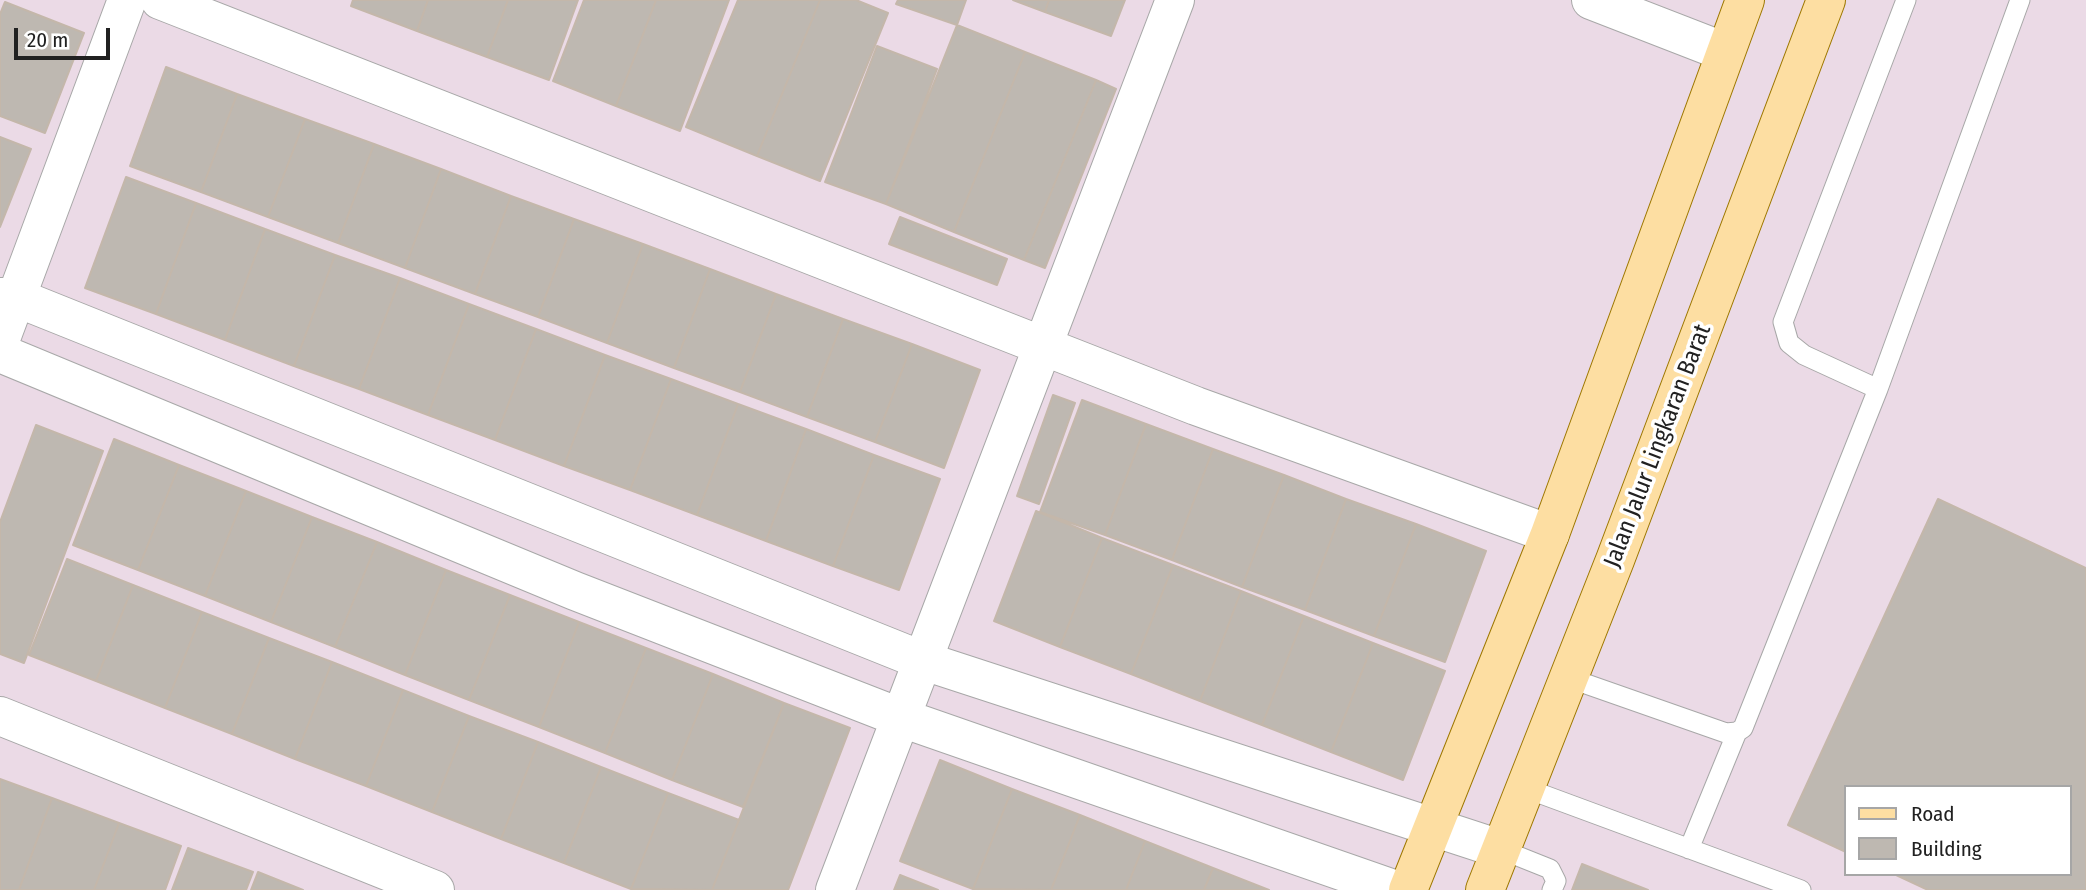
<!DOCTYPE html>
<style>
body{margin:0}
#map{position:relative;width:2086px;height:890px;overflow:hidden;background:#f1efe8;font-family:"Fira Sans Condensed",sans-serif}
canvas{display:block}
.legend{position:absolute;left:1844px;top:785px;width:228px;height:91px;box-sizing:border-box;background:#fff;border:2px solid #a6a6a6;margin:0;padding:9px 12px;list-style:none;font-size:21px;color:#212121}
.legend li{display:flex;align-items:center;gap:14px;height:35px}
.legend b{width:35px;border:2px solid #a6a6a6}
.scale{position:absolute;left:14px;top:28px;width:96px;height:32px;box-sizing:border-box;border:4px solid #212121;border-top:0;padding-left:9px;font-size:21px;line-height:24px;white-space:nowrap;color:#212121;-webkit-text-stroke:5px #fff;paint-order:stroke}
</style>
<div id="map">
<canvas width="2086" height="890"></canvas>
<ul class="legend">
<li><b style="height:9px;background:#fddea2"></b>Road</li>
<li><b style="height:19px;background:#beb8b1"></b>Building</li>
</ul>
<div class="scale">20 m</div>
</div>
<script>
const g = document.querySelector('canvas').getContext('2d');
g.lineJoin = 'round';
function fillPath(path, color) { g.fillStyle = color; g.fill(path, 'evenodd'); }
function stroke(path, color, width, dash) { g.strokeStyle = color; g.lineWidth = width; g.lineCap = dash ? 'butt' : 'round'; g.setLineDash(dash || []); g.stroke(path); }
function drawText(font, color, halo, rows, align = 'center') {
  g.font = font + ' "Fira Sans Condensed",sans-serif'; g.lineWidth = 7; g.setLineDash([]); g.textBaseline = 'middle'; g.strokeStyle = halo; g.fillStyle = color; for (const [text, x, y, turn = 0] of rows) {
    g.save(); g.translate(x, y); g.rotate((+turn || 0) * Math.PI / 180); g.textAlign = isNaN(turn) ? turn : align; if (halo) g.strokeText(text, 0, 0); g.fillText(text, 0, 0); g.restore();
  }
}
const industrial = new Path2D(`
 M 0,0 L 2086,0 L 2086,890 L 0,890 ZM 1846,787 L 2070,787 L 2070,874 L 1846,874 Z`);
const building = new Path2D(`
 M 353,0 L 428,0 L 417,31 L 351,6 Z
 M 428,0 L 508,0 L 487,57 L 417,31 Z
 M 508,0 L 578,0 L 549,80 L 487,57 Z
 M 584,0 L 656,0 L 616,106 L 553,81 Z
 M 656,0 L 729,0 L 680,131 L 616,106 Z
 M 738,0 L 820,0 L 757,156 L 686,127 Z
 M 820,0 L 856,0 L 888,13 L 820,181 L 757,156 Z
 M 898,0 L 966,0 L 957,25 L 896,4 Z
 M 1013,0 L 1049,0 L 1045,12 Z
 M 1049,0 L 1125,0 L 1111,36 L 1045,12 Z
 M 5,2 L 84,33 L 45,133 L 0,116 L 0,14 Z
 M 957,25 L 1025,52 L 954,232 L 886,204 Z
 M 877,46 L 937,69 L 886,204 L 825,182 Z
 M 1025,52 L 1096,80 L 1024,260 L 954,232 Z
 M 166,67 L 237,94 L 201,192 L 130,166 Z
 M 1096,80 L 1116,89 L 1045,268 L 1024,260 Z
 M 237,94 L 305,119 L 268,217 L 201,192 Z
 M 305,119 L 374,144 L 338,243 L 268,217 Z
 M 0,137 L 31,149 L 0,227 Z
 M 374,144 L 441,169 L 405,268 L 338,243 Z
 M 441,169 L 511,196 L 475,294 L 405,268 Z
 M 126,177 L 196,203 L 156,314 L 85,288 Z
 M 511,196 L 574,219 L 538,317 L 475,294 Z
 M 196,203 L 265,229 L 225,340 L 156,314 Z
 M 900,217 L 1007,259 L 997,285 L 889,244 Z
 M 574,219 L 643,244 L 607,343 L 538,317 Z
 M 265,229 L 335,255 L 294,366 L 225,340 Z
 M 643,244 L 710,269 L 674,368 L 607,343 Z
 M 335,255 L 400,278 L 359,389 L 294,366 Z
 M 710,269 L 776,294 L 740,392 L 674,368 Z
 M 400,278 L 469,304 L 428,415 L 359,389 Z
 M 776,294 L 843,319 L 807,417 L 740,392 Z
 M 469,304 L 536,329 L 495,440 L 428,415 Z
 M 843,319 L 912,344 L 875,442 L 807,417 Z
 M 536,329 L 605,355 L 564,466 L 495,440 Z
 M 912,344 L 980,370 L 944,468 L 875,442 Z
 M 605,355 L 671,379 L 630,490 L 564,466 Z
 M 671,379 L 738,404 L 697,515 L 630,490 Z
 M 1053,395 L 1075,403 L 1039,504 L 1017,496 Z
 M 1082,400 L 1146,424 L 1105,535 L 1040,512 Z
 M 738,404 L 806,429 L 766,541 L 697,515 Z
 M 1146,424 L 1213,449 L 1172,560 L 1105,535 Z
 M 36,425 L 103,451 L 24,663 L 0,654 L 0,522 Z
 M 806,429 L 874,455 L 833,566 L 766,541 Z
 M 114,439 L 179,465 L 138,570 L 73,545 Z
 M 1213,449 L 1284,475 L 1242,587 L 1172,560 Z
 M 874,455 L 940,479 L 899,590 L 833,566 Z
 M 179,465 L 246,491 L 205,596 L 138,570 Z
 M 1284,475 L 1346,499 L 1305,610 L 1242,587 Z
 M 246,491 L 312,517 L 271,622 L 205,596 Z
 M 1346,499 L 1416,524 L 1374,636 L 1305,610 Z
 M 1938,499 L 2086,568 L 2086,890 L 1928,890 L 1894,874 L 2070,874 L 2070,787 L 1846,787 L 1846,852 L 1788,825 Z
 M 1036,511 L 1102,538 L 1060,647 L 994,621 Z
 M 312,517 L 377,542 L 335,647 L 271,622 Z
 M 1416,524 L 1486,551 L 1445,662 L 1374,636 Z
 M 1102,538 L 1173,565 L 1131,674 L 1060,647 Z
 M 377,542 L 446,570 L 405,675 L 335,647 Z
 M 67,559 L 133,585 L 96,681 L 29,655 Z
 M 1173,565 L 1241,591 L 1200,701 L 1131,674 Z
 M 446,570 L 510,595 L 469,700 L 405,675 Z
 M 133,585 L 202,612 L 165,708 L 96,681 Z
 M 1241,591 L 1304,616 L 1262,725 L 1200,701 Z
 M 510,595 L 579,622 L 539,727 L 469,700 Z
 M 202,612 L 269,638 L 232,734 L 165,708 Z
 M 1304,616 L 1373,643 L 1331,752 L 1262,725 Z
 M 579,622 L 646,648 L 605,753 L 539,727 Z
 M 269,638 L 332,662 L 295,759 L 232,734 Z
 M 1373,643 L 1445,671 L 1403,780 L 1331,752 Z
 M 646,648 L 713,674 L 672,780 L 605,753 Z
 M 332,662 L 403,690 L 366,786 L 295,759 Z
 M 713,674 L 784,703 L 743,807 L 672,780 Z
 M 403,690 L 469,716 L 432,812 L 366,786 Z
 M 784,703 L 850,728 L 788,890 L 712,890 Z
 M 469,716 L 538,742 L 501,839 L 432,812 Z
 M 538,742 L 601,767 L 564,863 L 501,839 Z
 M 940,760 L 1012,789 L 973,889 L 900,861 Z
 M 601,767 L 668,793 L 631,889 L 564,863 Z
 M 0,779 L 52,798 L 19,890 L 0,890 Z
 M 1012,789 L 1080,815 L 1051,890 L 973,889 Z
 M 668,793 L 739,820 L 712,890 L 631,889 Z
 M 52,798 L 119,823 L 94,890 L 19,890 Z
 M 1080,815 L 1145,841 L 1126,890 L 1051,890 Z
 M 119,823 L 181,846 L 165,890 L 94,890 Z
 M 1145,841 L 1213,868 L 1204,890 L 1126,890 Z
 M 188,848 L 253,872 L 246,890 L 172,890 Z
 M 1582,864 L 1648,890 L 1572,890 Z
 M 1213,868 L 1269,890 L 1204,890 Z
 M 258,872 L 303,890 L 251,890 Z
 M 900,875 L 938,890 L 894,890 Z`);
const service = new Path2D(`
 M 1878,389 L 1804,355 L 1789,343 L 1783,322 L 1906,0
 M 1569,678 L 1726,733 L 1737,732 L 1743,728 L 1878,389 L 2020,0
 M 1525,788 L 1801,890
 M 1500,849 L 1550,869 L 1556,881 L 1552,890
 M 1689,849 L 1737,732`);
const minor = new Path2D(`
 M 160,0 L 1196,406 L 1550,534
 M 1591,0 L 1725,52
 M 0,297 L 15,297 L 921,660 L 1500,849
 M 0,341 L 127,0
 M 0,353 L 575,591 L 899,717 L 1396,890
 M 0,716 L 435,890
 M 835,890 L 1175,0`);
const primary = new Path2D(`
 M 1408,890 L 1550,534 L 1745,0
 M 1485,890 L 1615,560 L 1826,0`);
const streetNames = [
 ["Jalan Jalur Lingkaran Barat",1658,446,-69]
];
fillPath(industrial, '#ebdae6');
fillPath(building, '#beb8b1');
stroke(building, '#c4b7aa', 2);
stroke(service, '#a8a8a8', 21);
stroke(minor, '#a8a8a8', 40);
stroke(primary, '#9e7800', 40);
stroke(service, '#fff', 19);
stroke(minor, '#fff', 38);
stroke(primary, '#fddea2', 38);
drawText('24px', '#212121', '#fff', streetNames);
</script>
